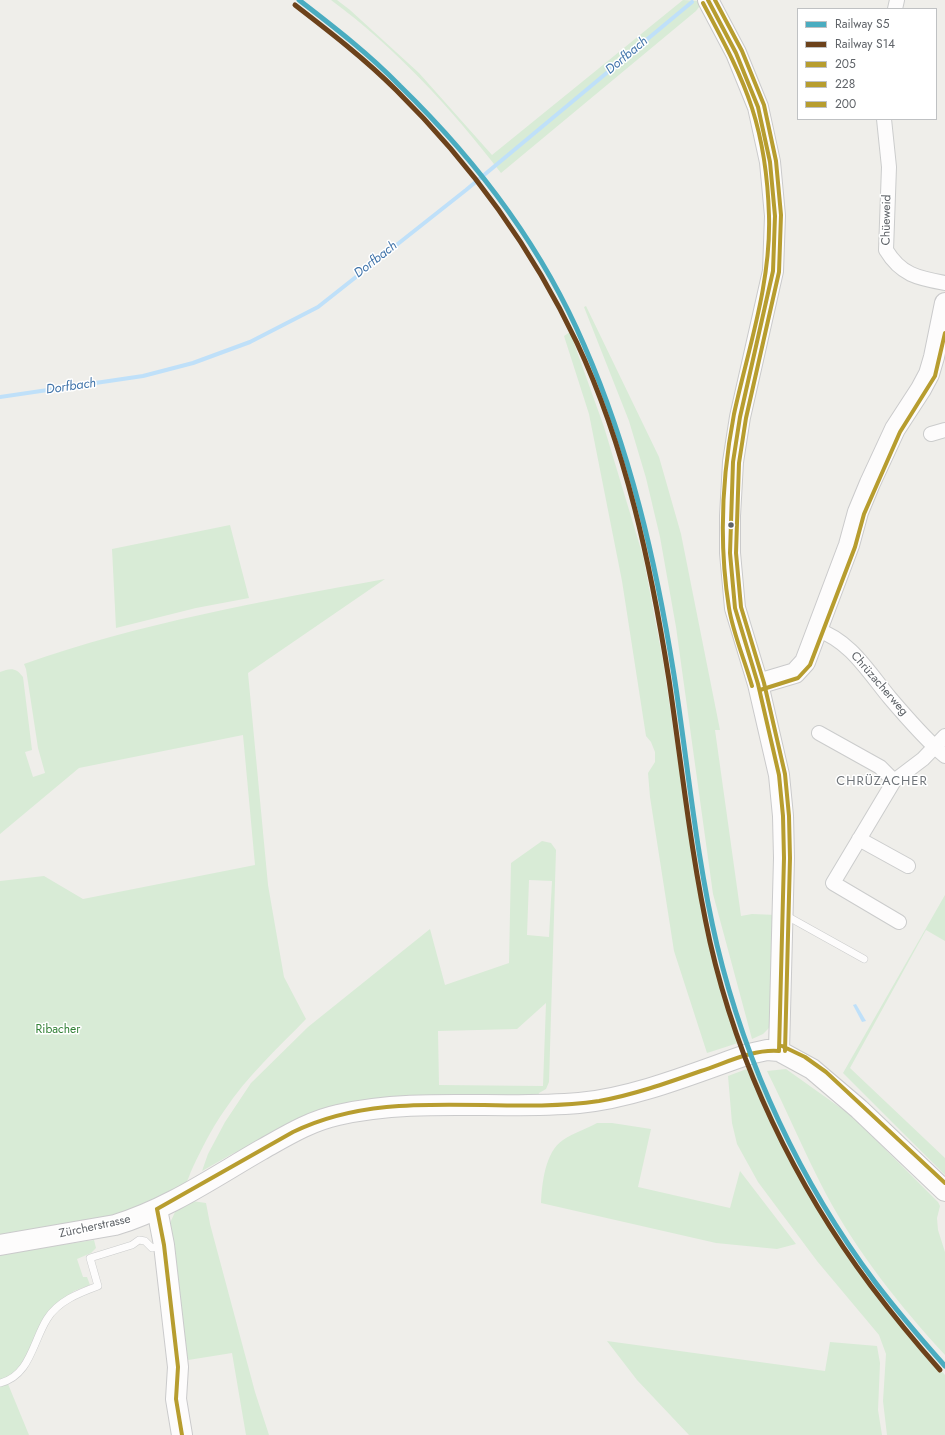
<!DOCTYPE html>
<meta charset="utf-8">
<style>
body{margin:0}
#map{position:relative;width:945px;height:1435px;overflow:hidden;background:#efeeea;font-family:Jost,sans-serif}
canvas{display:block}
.legend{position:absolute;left:797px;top:8px;width:140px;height:112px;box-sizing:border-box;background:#fff;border:1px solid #bfc1c3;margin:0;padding:5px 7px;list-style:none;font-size:12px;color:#5f6368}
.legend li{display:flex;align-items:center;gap:8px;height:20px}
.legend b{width:20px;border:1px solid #bfc1c3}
</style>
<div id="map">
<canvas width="945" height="1435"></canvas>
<ul class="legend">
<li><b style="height:5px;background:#4aacc0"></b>Railway S5</li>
<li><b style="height:5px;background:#6c421b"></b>Railway S14</li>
<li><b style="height:5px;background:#b79d2f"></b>205</li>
<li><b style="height:5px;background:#b79d2f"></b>228</li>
<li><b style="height:5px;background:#b79d2f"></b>200</li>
</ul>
</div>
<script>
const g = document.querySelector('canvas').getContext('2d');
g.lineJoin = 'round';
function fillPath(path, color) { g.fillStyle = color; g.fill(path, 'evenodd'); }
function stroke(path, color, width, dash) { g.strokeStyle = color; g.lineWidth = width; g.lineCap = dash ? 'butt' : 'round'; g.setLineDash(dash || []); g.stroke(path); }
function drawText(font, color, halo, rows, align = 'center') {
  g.font = font + ' Jost,sans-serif'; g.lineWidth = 3; g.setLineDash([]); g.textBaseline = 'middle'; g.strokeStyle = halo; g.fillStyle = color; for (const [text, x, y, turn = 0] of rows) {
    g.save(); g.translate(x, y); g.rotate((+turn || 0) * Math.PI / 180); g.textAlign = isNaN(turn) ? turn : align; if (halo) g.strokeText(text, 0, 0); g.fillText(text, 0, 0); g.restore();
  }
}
const green = new Path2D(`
 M 331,0 L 337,0 L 350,10 L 419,73 L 492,155 L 683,0 L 699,1 L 699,7 L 696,11 L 501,173 C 452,109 396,48 331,0 Z
 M 586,306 L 659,457 L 681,534 L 720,730 L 715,730 L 741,916 L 752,914 L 777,915 L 770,1027 L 763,1034 L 752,1039 L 713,894 L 676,627 L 660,537 L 646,478 L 629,421 L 584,307 Z
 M 570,332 L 604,427 L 643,556 L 663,661 L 697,888 L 721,993 L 738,1043 L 707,1053 L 674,951 L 650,797 L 648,773 L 655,762 L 655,752 L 651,742 L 646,736 L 622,581 L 589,414 L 564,336 Z
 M 230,525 L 249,598 L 196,608 L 116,628 L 112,549 Z
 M 385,579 L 248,673 L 268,885 L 284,977 L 306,1019 C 277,1049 247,1076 224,1111 C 212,1128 202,1148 193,1167 C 189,1175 188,1182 182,1189 L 111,1218 L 0,1237 L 0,881 L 44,876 L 83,899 L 255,865 L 243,735 L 79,768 L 0,834 L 0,672 C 10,668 16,667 23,677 L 32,750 L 25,752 L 33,777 L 45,773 L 38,748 L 26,669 L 24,664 C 140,623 263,601 385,579 Z
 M 542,841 L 551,843 L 556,850 L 549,1082 L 546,1089 L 539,1093 L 538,1099 L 427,1098 L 270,1136 L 232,1154 L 202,1171 L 208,1154 L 225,1122 L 251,1083 L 308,1027 L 430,929 L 445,985 L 509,963 L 511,863 ZM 529,880 L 552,881 L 549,937 L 527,935 ZM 546,1003 L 543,1086 L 439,1085 L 438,1031 L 517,1029 Z
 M 945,895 L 945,941 L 926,930 L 850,1068 L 945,1158 L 945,1175 L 843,1073 Z
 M 752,1067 C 773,1115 792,1165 820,1210 C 855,1269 898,1325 945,1375 L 945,1435 L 887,1435 L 883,1401 L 886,1354 L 879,1335 L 817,1261 L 758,1182 L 737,1144 L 732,1123 L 728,1076 Z
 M 786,1069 L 852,1116 L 938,1202 L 940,1206 L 937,1218 L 938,1230 L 945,1252 L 945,1355 C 900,1306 857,1252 826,1194 C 805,1154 787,1111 767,1071 Z
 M 597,1123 L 612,1123 L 651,1129 L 638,1187 L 730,1208 L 740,1171 L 796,1244 L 777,1249 L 716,1243 L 541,1203 C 542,1183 545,1152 563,1140 C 573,1133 586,1129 597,1123 Z
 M 192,1201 L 206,1203 L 210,1224 L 255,1392 L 269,1435 L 246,1435 L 232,1353 L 182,1361 L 170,1223 L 175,1212 Z
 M 94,1240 L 96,1248 L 91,1253 L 77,1259 L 83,1277 L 87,1277 L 90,1285 L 74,1291 L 53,1308 L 22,1364 C 16,1372 10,1377 0,1380 L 0,1254 Z
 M 607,1341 L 825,1371 L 830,1342 L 877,1346 L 880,1363 L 878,1410 L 882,1435 L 689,1435 L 637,1380 Z
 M 8,1384 L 29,1435 L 0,1435 L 0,1386 Z`);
const water = new Path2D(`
 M 856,1004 L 866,1021 L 862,1022 L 853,1005 Z`);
const stream = new Path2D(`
 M 0,397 L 143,376 L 193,363 L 250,342 L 318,307 L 466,190 L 692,2`);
const lane = new Path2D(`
 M 785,915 L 864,959
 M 0,1383 C 30,1376 33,1341 47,1319 C 58,1301 79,1293 98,1286 L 90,1258 L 132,1245 L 139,1240 L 145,1241 L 152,1248 L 164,1245`);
const street = new Path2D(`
 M 895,9 L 897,0
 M 884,119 L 889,167 L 886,250 C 901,275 918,278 945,283
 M 931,434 L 945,430
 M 817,630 C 850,640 869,673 890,698 C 907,718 925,739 945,756
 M 819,733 L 880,767 L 894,781
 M 859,839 L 908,866
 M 899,922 L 833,883 L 894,781 L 923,759 L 945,736`);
const secondary = new Path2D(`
 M 708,0 L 736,53 L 758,107 L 770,162 L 775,216 L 773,271 L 740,417 L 733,462 L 730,516 L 730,553 L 735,608 L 758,684 L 779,775 L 783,816 L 784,858 L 779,1051
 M 758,684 L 795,673 L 805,662 L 849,545 L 858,512 L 870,483 L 895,429 L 921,389 L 929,374 L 934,357 L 945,303
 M 157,1209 L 164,1245 L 178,1367 L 176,1399 L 182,1435
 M 0,1245 L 115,1225 C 168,1209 214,1177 261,1150 C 286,1136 310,1121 338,1115 C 416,1097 499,1110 579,1103 C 635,1098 697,1072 749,1054 L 767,1050 L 779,1051 L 812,1069 L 859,1109 L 945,1191`);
const bus1 = new Path2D(`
 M 708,0 L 736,53 L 758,107 L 770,162 L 775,216 L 773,271 L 740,417 L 733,462 L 730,553 L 735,608 L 758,684 L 779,775 L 783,816 L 784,858 L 779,1051
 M 157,1209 L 293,1132 C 389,1085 497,1116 599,1101 C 633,1095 667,1083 701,1071 C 726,1063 752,1049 779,1051
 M 157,1209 L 164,1245 L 178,1367 L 176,1399 L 182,1435`);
const bus2 = new Path2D(`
 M 703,3 C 721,37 740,71 752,108 C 763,142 768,181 769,216 C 771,284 748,349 734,414 C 722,477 719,545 729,608 C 733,633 745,661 752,686
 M 760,690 L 798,678 L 810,665 L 855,547 L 864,514 L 900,432 L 935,376 L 945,333`);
const bus3 = new Path2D(`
 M 715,0 L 742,51 L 764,105 L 776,161 L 781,215 L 779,272 L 746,418 L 739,463 L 736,553 L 741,607 L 764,683 L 785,774 L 789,816 L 790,858 L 785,1051
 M 782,1046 L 805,1057 L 826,1072 L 945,1183`);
const rail1 = new Path2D(`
 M 299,0 C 334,27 369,54 400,86 C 476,160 542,247 584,345 C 630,450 656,562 674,675 C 688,765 696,856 717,945 C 746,1066 801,1183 875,1282 C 897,1311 921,1339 945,1366`);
const rail2 = new Path2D(`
 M 295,5 C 330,32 365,59 396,90 C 471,164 532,248 577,343 C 626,448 651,566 669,680 C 682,768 691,856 710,942 C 738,1065 795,1185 871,1286 C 893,1315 916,1343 940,1370`);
const markers = [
 [731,525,3.5,"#5f6368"]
];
const streetNames = [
 ["Chüeweid",887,220,-89],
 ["Chrüzacherweg",879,684,49],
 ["Zürcherstrasse",95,1227,-12]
];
const parkNames = [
 ["Ribacher",58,1030]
];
const waterNames = [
 ["Dorfbach",627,56,-40],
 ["Dorfbach",376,260,-38],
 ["Dorfbach",71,387,-8]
];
const neighbourhoodNames = [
 ["CHRÜZACHER",882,782]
];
fillPath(green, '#d8ebd6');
fillPath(water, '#bfe0f9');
stroke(stream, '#bfe0f9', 4);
stroke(lane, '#cbcccc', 8);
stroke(street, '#cbcccc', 16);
stroke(secondary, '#cacacb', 22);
stroke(lane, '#fdfcfc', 7);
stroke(street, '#fdfcfc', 14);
stroke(secondary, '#fdfcfc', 20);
stroke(bus1, '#b79d2f', 4);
stroke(bus2, '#b79d2f', 4);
stroke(bus3, '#b79d2f', 4);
stroke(rail1, '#4aacc0', 5);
stroke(rail2, '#6c421b', 5);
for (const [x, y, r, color] of markers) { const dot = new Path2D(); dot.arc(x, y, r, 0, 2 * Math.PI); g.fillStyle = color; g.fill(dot); stroke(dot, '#fff', 1.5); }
drawText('12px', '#5f6368', '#fff', streetNames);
drawText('12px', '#348238', '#fff', parkNames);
drawText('italic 13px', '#4174aa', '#fff', waterNames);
g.letterSpacing = '1px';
drawText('13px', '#70757a', '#fff', neighbourhoodNames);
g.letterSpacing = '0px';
</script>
